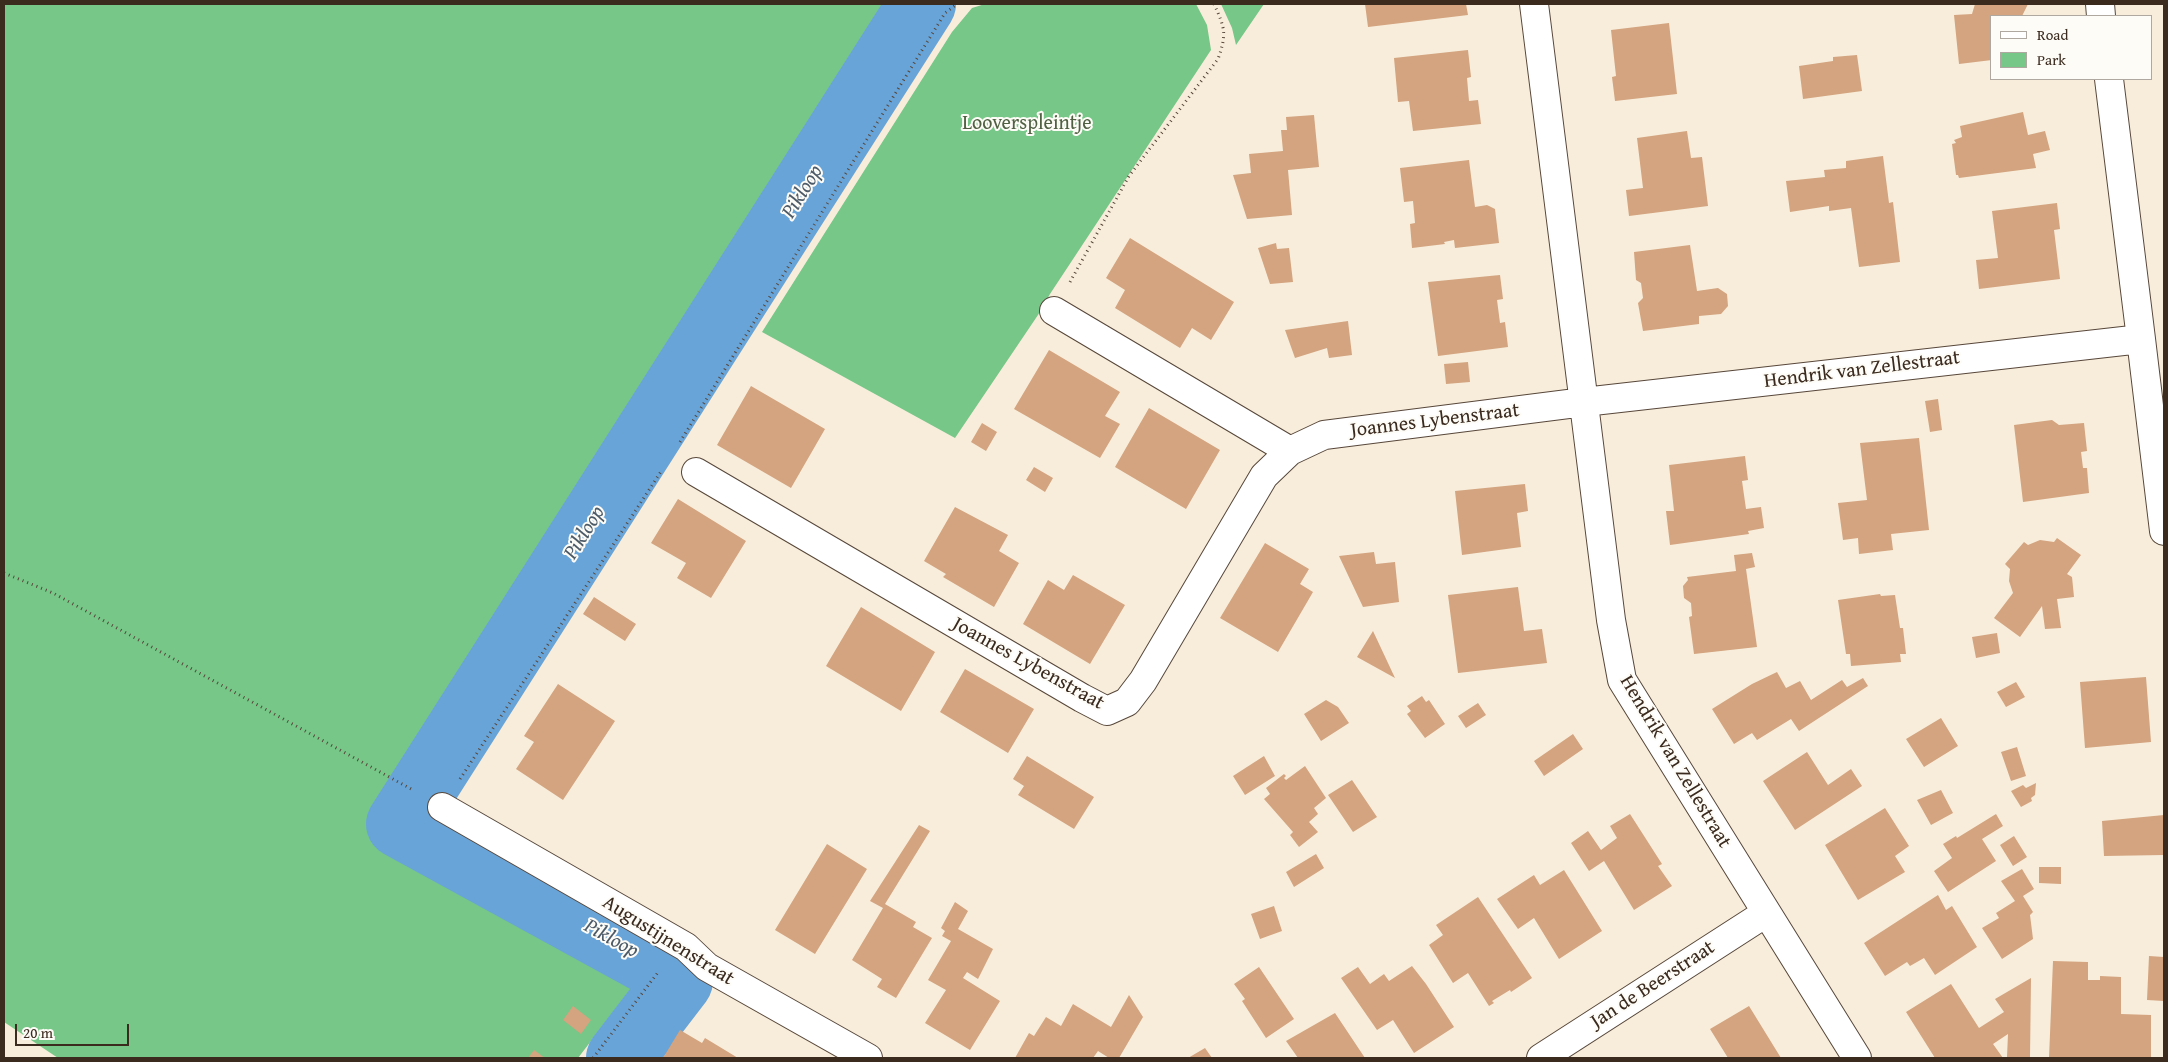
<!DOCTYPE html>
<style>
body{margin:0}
#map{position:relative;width:2168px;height:1062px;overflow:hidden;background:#f8eddb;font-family:"Gentium Book Plus",serif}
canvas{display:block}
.frame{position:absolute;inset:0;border:5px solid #3b2a1e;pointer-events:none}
.legend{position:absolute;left:1990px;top:15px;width:162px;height:65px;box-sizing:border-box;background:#fdfcf7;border:1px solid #afa8a0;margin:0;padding:6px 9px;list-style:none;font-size:15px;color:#3b2a1e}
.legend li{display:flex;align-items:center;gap:10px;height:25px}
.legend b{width:25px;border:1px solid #afa8a0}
.scale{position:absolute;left:15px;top:1024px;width:114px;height:22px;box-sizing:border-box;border:2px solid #3b2a1e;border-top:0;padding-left:6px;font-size:15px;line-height:18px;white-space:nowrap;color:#3b2a1e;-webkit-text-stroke:4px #fdfcf7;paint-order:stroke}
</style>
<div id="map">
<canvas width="2168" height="1062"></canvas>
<div class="frame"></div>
<ul class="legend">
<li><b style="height:6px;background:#fff"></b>Road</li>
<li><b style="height:14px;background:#76c788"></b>Park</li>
</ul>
<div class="scale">20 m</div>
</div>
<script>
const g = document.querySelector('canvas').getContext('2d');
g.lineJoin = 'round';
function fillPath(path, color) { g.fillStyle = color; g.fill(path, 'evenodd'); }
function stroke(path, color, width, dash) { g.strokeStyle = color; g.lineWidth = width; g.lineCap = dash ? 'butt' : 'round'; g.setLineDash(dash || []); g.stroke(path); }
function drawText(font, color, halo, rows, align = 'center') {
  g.font = font + ' "Gentium Book Plus",serif'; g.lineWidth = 4; g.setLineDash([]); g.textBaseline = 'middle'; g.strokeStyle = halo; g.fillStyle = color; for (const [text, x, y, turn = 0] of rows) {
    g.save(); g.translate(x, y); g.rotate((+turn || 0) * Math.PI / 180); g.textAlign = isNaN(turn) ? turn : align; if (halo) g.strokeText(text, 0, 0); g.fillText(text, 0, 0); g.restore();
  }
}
const green = new Path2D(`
 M 4,4 L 922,4 L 398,808 L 657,955 L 578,1058 L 58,1058 L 4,1022 Z
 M 985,4 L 1196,4 L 1207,25 L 1211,50 L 1050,294 L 1038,315 L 955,438 L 762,332 L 952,32 L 972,8 Z
 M 1221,4 L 1264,4 L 1236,45 L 1232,28 Z`);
const river = new Path2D(`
 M 648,960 L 400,824 L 922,4
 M 620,1058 L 679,981 L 675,979`);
const building = new Path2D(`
 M 1365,4 L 1466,4 L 1468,15 L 1368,27 Z
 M 1975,4 L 2028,4 L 2022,16 L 1992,16 L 1992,60 L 1959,64 L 1954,15 L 1972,14 Z
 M 1669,23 L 1677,94 L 1615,101 L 1612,77 L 1616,76 L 1611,30 Z
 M 1468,50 L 1471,77 L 1467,78 L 1469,101 L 1478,100 L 1481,124 L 1413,131 L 1409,101 L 1398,102 L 1394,58 Z
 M 1857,55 L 1862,91 L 1803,99 L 1799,66 L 1833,61 L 1833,57 Z
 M 2023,112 L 2028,135 L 2045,131 L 2050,150 L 2033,154 L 2036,168 L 1959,178 L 1958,175 L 1956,175 L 1952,144 L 1956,143 L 1954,140 L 1962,137 L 1960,126 Z
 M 1314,115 L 1319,167 L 1288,170 L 1292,215 L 1247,219 L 1233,175 L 1251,173 L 1249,154 L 1283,151 L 1281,130 L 1287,130 L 1286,117 Z
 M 1687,131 L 1691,158 L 1702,157 L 1708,206 L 1629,216 L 1626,190 L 1643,188 L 1637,138 Z
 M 1883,156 L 1889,203 L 1893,202 L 1900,262 L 1859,267 L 1851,208 L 1829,211 L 1829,206 L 1790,212 L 1786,181 L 1825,177 L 1824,170 L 1846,168 L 1846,161 Z
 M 1469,160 L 1475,207 L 1487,205 L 1495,209 L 1499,243 L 1455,248 L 1454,240 L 1444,242 L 1445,244 L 1412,248 L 1410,224 L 1415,223 L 1413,201 L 1404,202 L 1400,168 Z
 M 2057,203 L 2060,229 L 2054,230 L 2060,279 L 1979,289 L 1976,260 L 1998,258 L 1992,211 Z
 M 1130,238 L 1234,302 L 1211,340 L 1192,328 L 1180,348 L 1115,308 L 1125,290 L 1106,278 Z
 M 1276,243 L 1277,249 L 1289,248 L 1293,282 L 1270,284 L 1258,248 Z
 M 1690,245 L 1697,291 L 1718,288 L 1727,294 L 1728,306 L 1721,314 L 1699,316 L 1699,324 L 1643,331 L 1638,303 L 1643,298 L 1641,283 L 1636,280 L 1634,252 Z
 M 1500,275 L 1503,299 L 1497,300 L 1500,323 L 1505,322 L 1508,347 L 1438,356 L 1428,282 Z
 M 1348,321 L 1352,355 L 1329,358 L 1327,348 L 1295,358 L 1285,330 Z
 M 1049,350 L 1120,392 L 1105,416 L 1120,424 L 1100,458 L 1014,409 Z
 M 1468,362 L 1470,382 L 1446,384 L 1444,364 Z
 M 751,386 L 825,429 L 791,488 L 717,445 Z
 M 1938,399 L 1942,430 L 1930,432 L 1925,401 Z
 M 1149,408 L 1220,450 L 1186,509 L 1115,467 Z
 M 2052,420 L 2059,425 L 2084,423 L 2087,451 L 2081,452 L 2083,468 L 2087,468 L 2089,493 L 2023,502 L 2014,425 Z
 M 982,423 L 997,432 L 986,451 L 971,442 Z
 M 1919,438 L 1929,530 L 1891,534 L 1893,550 L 1859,554 L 1858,538 L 1843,540 L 1838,503 L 1867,500 L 1860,443 Z
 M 1745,456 L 1748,480 L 1742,481 L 1746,509 L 1761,507 L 1764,528 L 1748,531 L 1749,534 L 1670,545 L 1666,511 L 1674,511 L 1669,465 Z
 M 1034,467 L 1053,478 L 1045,492 L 1026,480 Z
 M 1525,484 L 1528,511 L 1517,513 L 1521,547 L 1462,555 L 1455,491 Z
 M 678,499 L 746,541 L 711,598 L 677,578 L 686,563 L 651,543 Z
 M 955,507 L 1008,535 L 999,551 L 1019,563 L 994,607 L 943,577 L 946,574 L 924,561 Z
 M 2057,538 L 2081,555 L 2067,574 L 2072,577 L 2074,597 L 2057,599 L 2061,628 L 2045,629 L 2042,606 L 2020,637 L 1994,618 L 2013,593 L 2009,581 L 2010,569 L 2005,564 L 2024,542 L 2028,545 L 2040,540 L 2054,542 Z
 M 1265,543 L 1309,569 L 1300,584 L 1313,592 L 1278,652 L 1220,618 Z
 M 1374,552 L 1376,564 L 1395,562 L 1399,602 L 1363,607 L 1339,556 Z
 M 1752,553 L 1755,567 L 1746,569 L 1757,647 L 1694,654 L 1689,617 L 1692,616 L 1691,603 L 1684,598 L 1683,586 L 1688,580 L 1687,577 L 1736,571 L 1734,555 Z
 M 1073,575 L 1125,605 L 1090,664 L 1023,624 L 1048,580 L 1064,590 Z
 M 1518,587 L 1524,631 L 1542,629 L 1547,663 L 1458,673 L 1448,595 Z
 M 1880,594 L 1881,596 L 1895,595 L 1900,628 L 1903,628 L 1906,654 L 1900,654 L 1901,662 L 1851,666 L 1850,654 L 1846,654 L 1838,600 Z
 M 594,597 L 636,624 L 625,641 L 583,614 Z
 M 861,607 L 935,652 L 901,711 L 826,666 Z
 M 1373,631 L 1395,678 L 1357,657 Z
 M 1997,633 L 2000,653 L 1976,658 L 1972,637 Z
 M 965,669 L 1034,709 L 1008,753 L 940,712 Z
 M 1777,672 L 1786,688 L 1800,681 L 1811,700 L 1842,680 L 1847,687 L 1863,678 L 1868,686 L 1799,731 L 1791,719 L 1757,740 L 1752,733 L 1734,744 L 1712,709 L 1752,684 Z
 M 2146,677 L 2151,742 L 2085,748 L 2080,682 Z
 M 2016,682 L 2025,697 L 2006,707 L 1997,692 Z
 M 558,684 L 615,721 L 563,800 L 516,769 L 534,742 L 524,736 Z
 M 1422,696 L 1426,702 L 1429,700 L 1445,724 L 1425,738 L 1407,714 L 1411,711 L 1407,706 Z
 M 1326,700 L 1338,707 L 1349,723 L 1321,741 L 1304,714 Z
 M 1478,703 L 1486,715 L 1466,728 L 1458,716 Z
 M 1941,718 L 1958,746 L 1924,767 L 1906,739 Z
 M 1573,734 L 1583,749 L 1544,776 L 1534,761 Z
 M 2017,747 L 2026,776 L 2011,781 L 2001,752 Z
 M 1807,752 L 1828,785 L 1851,769 L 1862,786 L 1795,830 L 1763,781 Z
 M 1027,756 L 1094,797 L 1074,829 L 1018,795 L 1024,786 L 1013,779 Z
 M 1264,756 L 1275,776 L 1245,795 L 1233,776 Z
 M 1305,766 L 1326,798 L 1314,808 L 1318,814 L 1309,822 L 1318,832 L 1299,847 L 1290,835 L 1293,832 L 1264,799 L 1270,794 L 1266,788 L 1284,774 L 1286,776 L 1284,778 L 1286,780 Z
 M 1352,780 L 1377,817 L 1353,832 L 1328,795 Z
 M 2036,783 L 2035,795 L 2031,798 L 2032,801 L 2021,807 L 2011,791 L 2023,785 L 2026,788 Z
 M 1941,790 L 1953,813 L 1931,825 L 1917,800 Z
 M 1885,808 L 1909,846 L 1895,856 L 1905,872 L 1858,900 L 1825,845 Z
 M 1630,814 L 1662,864 L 1658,866 L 1672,886 L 1634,910 L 1604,861 L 1589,871 L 1571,843 L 1588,831 L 1601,850 L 1617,838 L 1610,826 Z
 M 1996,814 L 2003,826 L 1982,839 L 1996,861 L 1948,892 L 1934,871 L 1952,858 L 1943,844 L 1956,836 L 1957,838 Z
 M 2164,815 L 2164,855 L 2104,856 L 2102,821 Z
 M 919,825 L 930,831 L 885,904 L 916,922 L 913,927 L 932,938 L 896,998 L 877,987 L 882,979 L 852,960 L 883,908 L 870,901 Z
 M 2014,836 L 2027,857 L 2013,866 L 2000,845 Z
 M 827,844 L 867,869 L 815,954 L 775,930 Z
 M 1316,854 L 1324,868 L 1294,887 L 1286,872 Z
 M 2039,867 L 2061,867 L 2061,884 L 2039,883 Z
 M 2022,869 L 2034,889 L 2023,896 L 2033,912 L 2030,915 L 2033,939 L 2002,959 L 1982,928 L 1999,918 L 1996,913 L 2015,901 L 2001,881 Z
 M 1564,870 L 1602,931 L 1559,959 L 1534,918 L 1518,929 L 1497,899 L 1534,875 L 1540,885 Z
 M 1938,895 L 1946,910 L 1952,906 L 1977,947 L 1935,975 L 1924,958 L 1910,966 L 1907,962 L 1885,976 L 1864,943 Z
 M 1478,897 L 1532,978 L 1511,992 L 1510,990 L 1492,1001 L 1494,1003 L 1489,1006 L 1468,973 L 1453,983 L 1429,945 L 1443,935 L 1436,925 Z
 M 955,902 L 968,911 L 958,929 L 993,949 L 978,979 L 967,972 L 963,978 L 1000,1001 L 970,1050 L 925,1023 L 946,990 L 928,980 L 951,941 L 942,936 L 945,931 L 941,928 Z
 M 1274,906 L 1282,931 L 1260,939 L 1251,914 Z
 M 2149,956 L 2164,957 L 2164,1001 L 2147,1000 Z
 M 2053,961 L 2088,962 L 2088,980 L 2100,980 L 2100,976 L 2121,977 L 2121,1014 L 2151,1015 L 2151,1058 L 2049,1058 Z
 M 1412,966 L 1426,984 L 1454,1027 L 1414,1053 L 1393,1020 L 1377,1030 L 1341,978 L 1358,967 L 1370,984 L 1384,974 L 1389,981 Z
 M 1259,967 L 1294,1019 L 1266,1038 L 1242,1001 L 1245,999 L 1234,984 Z
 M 2031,978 L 2030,1058 L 2007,1057 L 2008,1034 L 1993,1044 L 2003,1058 L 1935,1058 L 1906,1012 L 1951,984 L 1979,1028 L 2004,1012 L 1995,999 Z
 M 1129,995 L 1143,1017 L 1119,1058 L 1109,1058 L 1098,1051 L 1093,1058 L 1015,1058 L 1029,1033 L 1034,1036 L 1046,1017 L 1061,1026 L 1073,1004 L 1111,1027 Z
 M 573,1006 L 591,1020 L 581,1034 L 563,1020 Z
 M 1749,1006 L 1781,1058 L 1728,1058 L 1710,1029 Z
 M 1335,1013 L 1365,1058 L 1298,1058 L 1286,1041 Z
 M 680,1030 L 702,1043 L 705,1038 L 738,1058 L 663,1058 Z
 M 1205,1048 L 1212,1058 L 1188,1058 Z
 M 534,1050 L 545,1058 L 528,1058 Z`);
const path = new Path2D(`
 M 1070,282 L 1129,176 L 1218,59 C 1227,34 1225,28 1214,4
 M 680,442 L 945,13 L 957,4
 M 4,573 L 53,593 L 413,790
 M 460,779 L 662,470
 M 593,1058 L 659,971`);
const street = new Path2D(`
 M 1534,4 L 1611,620 L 1622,680 L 1857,1058
 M 2100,4 L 2101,16
 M 1054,311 L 1290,451 L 1324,435 L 1584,402 L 2141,339 L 2109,79
 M 2141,339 L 2164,531
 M 696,472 L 1082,698 L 1107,711 L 1127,702 L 1143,681 L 1264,476 L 1290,451
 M 442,807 L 686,947 L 707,967 L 868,1058
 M 1541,1058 L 1766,913`);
const parkNames = [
 ["Looverspleintje",1027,124]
];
const streetNames = [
 ["Hendrik van Zellestraat",1862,370,-7],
 ["Joannes Lybenstraat",1435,421,-7],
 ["Joannes Lybenstraat",1028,664,29],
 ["Hendrik van Zellestraat",1675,762,59],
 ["Augustijnenstraat",668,941,32],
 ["Jan de Beerstraat",1653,985,-33]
];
const waterNames = [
 ["Pikloop",803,192,-58],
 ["Pikloop",585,533,-58],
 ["Pikloop",611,939,29]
];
fillPath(green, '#76c788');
stroke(river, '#69a4d9', 68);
fillPath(building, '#d3a47f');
stroke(street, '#57473a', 30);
stroke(path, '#57473a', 3, [1, 4]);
stroke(street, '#fff', 28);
drawText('20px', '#506143', '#fdfcf7', parkNames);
drawText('20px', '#3b2a1e', '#fdfcf7', streetNames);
drawText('italic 21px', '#4d5b69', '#fdfcf7', waterNames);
</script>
